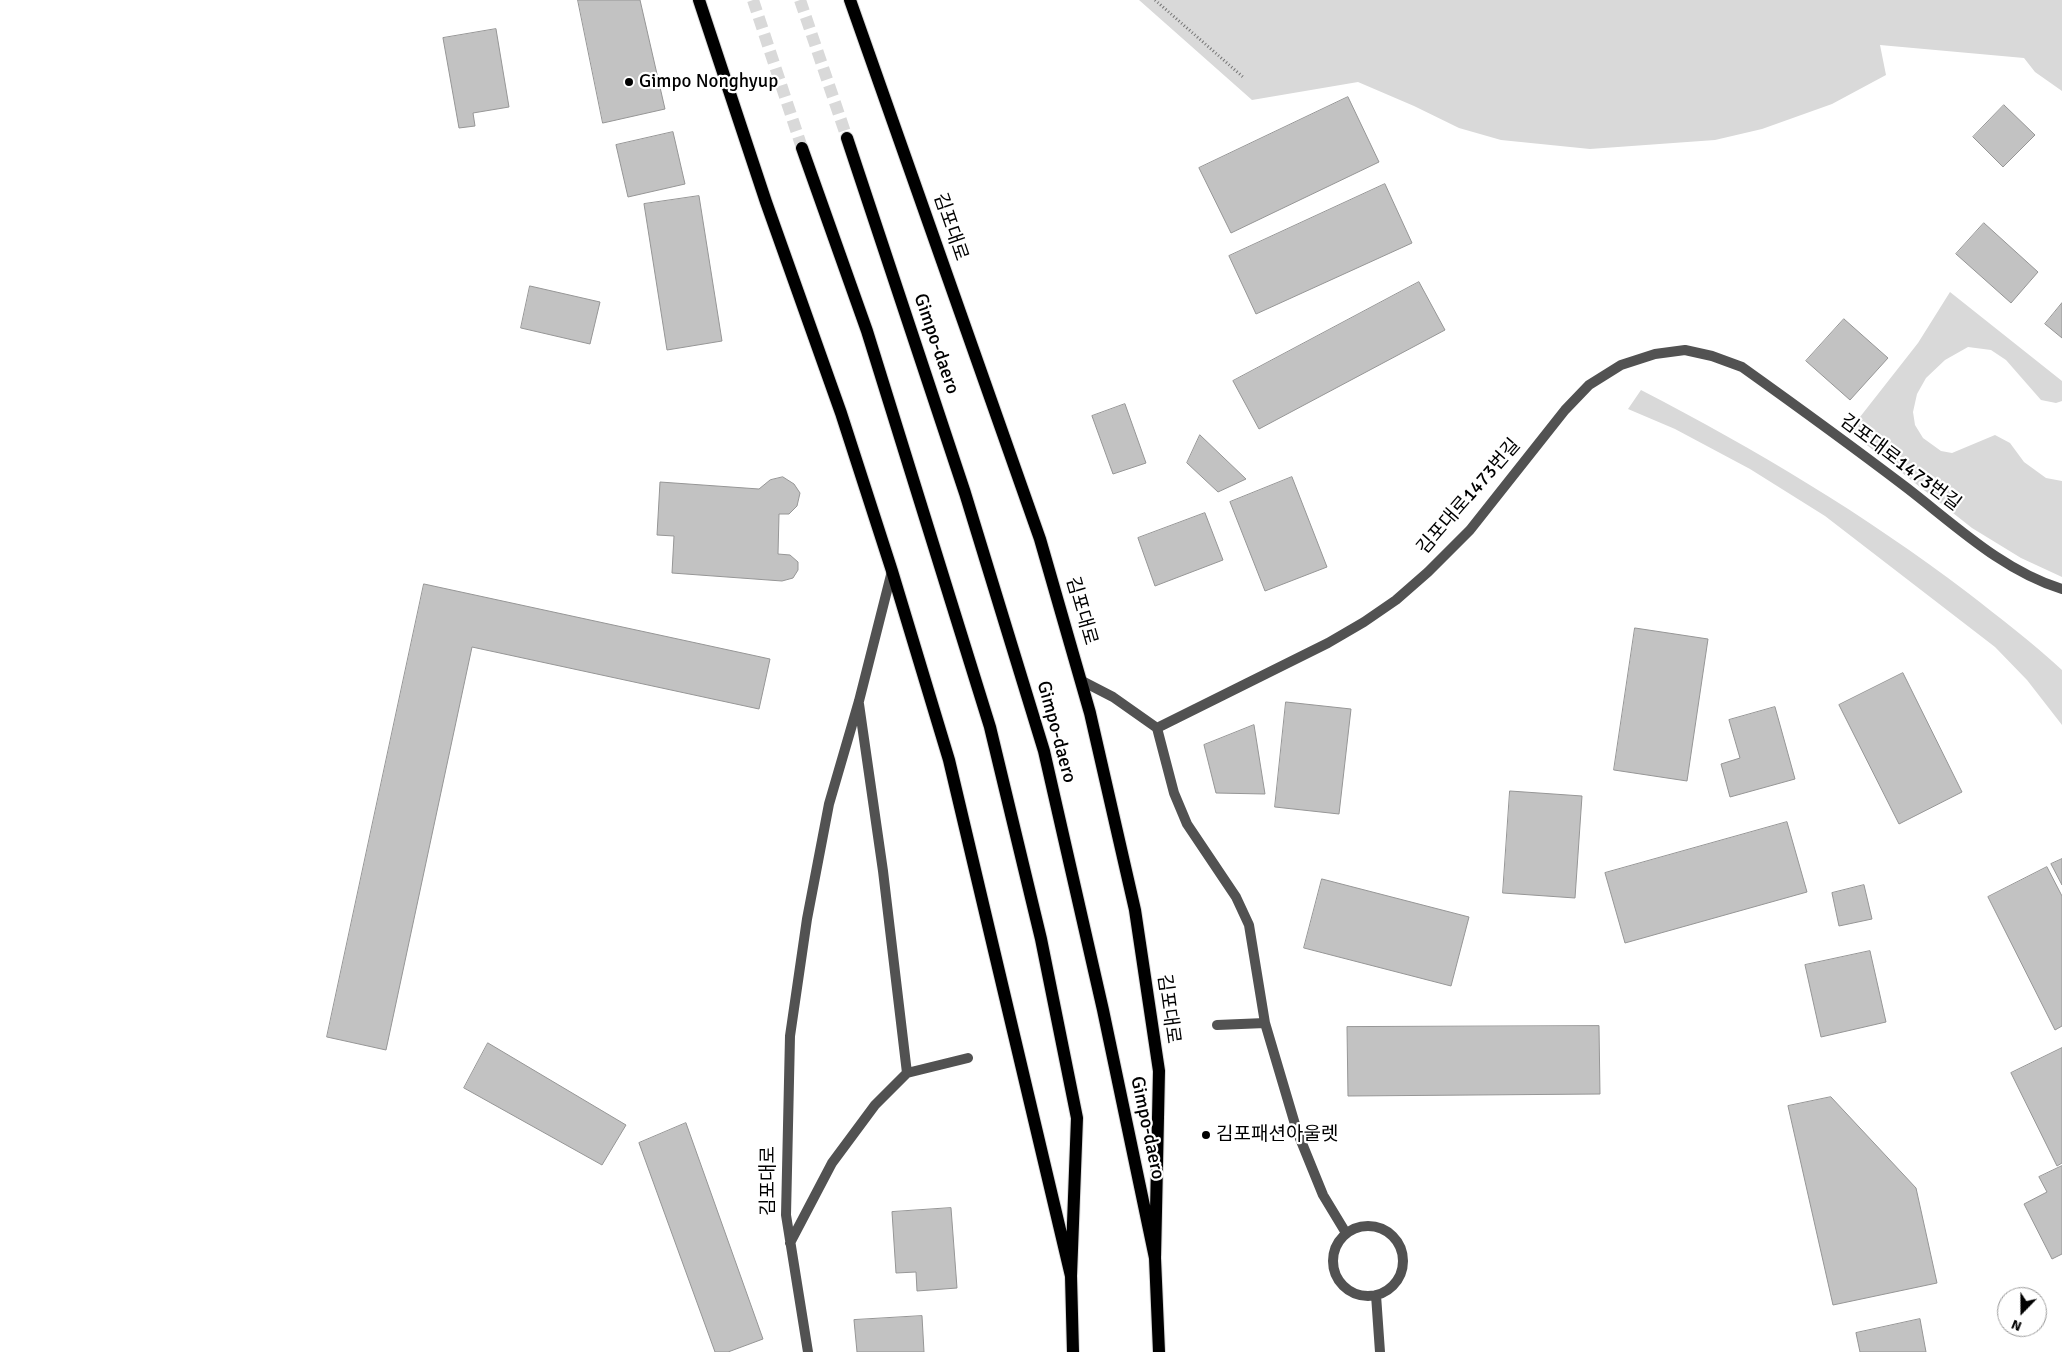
<!DOCTYPE html>
<meta charset="utf-8">
<style>
body{margin:0}
#map{position:relative;width:2062px;height:1352px;overflow:hidden;background:#fff;font-family:Signika,sans-serif}
canvas{display:block}
.north{position:absolute;left:1997px;top:1287px;width:50px;height:50px;box-sizing:border-box;background:#fff;border:1px solid #999;border-radius:50%;rotate:202deg;font-size:14px;font-weight:700;line-height:20px;text-align:center;color:#000}
.north::after{content:'';display:block;margin:auto;width:18px;height:22px;background:#000;clip-path:polygon(50% 0,100% 100%,50% 72%,0 100%)}
</style>
<div id="map">
<canvas width="2062" height="1352"></canvas>
<div class="north">N</div>
</div>
<script>
const g = document.querySelector('canvas').getContext('2d');
g.lineJoin = 'round';
function fillPath(path, color) { g.fillStyle = color; g.fill(path, 'evenodd'); }
function stroke(path, color, width, dash) { g.strokeStyle = color; g.lineWidth = width; g.lineCap = dash ? 'butt' : 'round'; g.setLineDash(dash || []); g.stroke(path); }
function drawText(font, color, halo, rows, align = 'center') {
  g.font = font + ' Signika,"Noto Sans KR",sans-serif'; g.lineWidth = 4.5; g.setLineDash([]); g.textBaseline = 'middle'; g.strokeStyle = halo; g.fillStyle = color; for (const [text, x, y, turn = 0] of rows) {
    g.save(); g.translate(x, y); g.rotate((+turn || 0) * Math.PI / 180); g.textAlign = isNaN(turn) ? turn : align; if (halo) g.strokeText(text, 0, 0); g.fillText(text, 0, 0); g.restore();
  }
}
const green = new Path2D(`
 M 1139,0 L 2062,0 L 2062,91 L 2035,72 L 2024,58 L 1880,45 L 1886,75 L 1832,104 L 1762,129 L 1715,140 L 1590,149 L 1501,140 L 1459,128 L 1414,106 L 1358,82 L 1252,100 Z
 M 1950,292 L 2062,381 L 2062,401 L 2056,403 L 2041,400 L 2006,360 L 1991,350 L 1968,347 L 1945,360 L 1926,378 L 1917,394 L 1913,412 L 1915,425 L 1923,438 L 1941,451 L 1952,453 L 1995,435 L 2010,443 L 2024,462 L 2046,478 L 2062,481 L 2062,577 L 2021,558 L 1972,528 L 1849,431 L 1918,343 Z
 M 1641,390 C 1757,450 1864,514 1968,593 C 2000,618 2032,642 2062,670 L 2062,725 L 2027,680 L 1995,647 L 1825,516 L 1750,469 L 1675,429 L 1628,409 Z`);
const building = new Path2D(`
 M 578,0 L 640,0 L 665,109 L 603,123 Z
 M 496,29 L 509,107 L 473,113 L 475,126 L 459,128 L 443,38 Z
 M 1348,97 L 1379,162 L 1231,233 L 1199,168 Z
 M 2004,105 L 2035,135 L 2003,167 L 1973,137 Z
 M 673,132 L 685,184 L 628,197 L 616,145 Z
 M 1385,184 L 1412,243 L 1256,314 L 1229,256 Z
 M 699,196 L 722,341 L 667,350 L 644,204 Z
 M 1984,223 L 2038,272 L 2011,303 L 1956,254 Z
 M 1419,282 L 1445,330 L 1259,429 L 1233,381 Z
 M 530,286 L 600,302 L 590,344 L 521,328 Z
 M 2062,303 L 2062,338 L 2045,324 Z
 M 1844,319 L 1888,358 L 1850,400 L 1806,361 Z
 M 1125,404 L 1146,463 L 1113,474 L 1092,416 Z
 M 1200,435 L 1246,479 L 1218,492 L 1187,463 Z
 M 783,477 L 794,484 L 800,493 L 797,506 L 789,514 L 779,514 L 778,554 L 790,555 L 798,562 L 798,570 L 793,578 L 782,581 L 672,573 L 674,536 L 657,535 L 660,482 L 759,489 L 770,480 Z
 M 1292,477 L 1327,567 L 1265,591 L 1230,502 Z
 M 1205,513 L 1223,560 L 1155,586 L 1138,538 Z
 M 424,584 L 770,659 L 759,709 L 472,647 L 386,1050 L 327,1037 Z
 M 1635,628 L 1708,639 L 1687,781 L 1614,770 Z
 M 1903,673 L 1962,792 L 1899,824 L 1839,705 Z
 M 1286,702 L 1351,709 L 1339,814 L 1275,807 Z
 M 1775,707 L 1795,779 L 1730,797 L 1721,764 L 1740,758 L 1729,720 Z
 M 1254,725 L 1265,794 L 1216,793 L 1204,745 Z
 M 1510,791 L 1582,796 L 1575,898 L 1503,893 Z
 M 1787,822 L 1807,892 L 1625,943 L 1605,873 Z
 M 2062,859 L 2062,885 L 2051,864 Z
 M 2047,867 L 2062,896 L 2062,1026 L 2055,1030 L 1988,897 Z
 M 1322,879 L 1469,917 L 1451,986 L 1304,948 Z
 M 1864,885 L 1872,919 L 1839,926 L 1832,893 Z
 M 1870,951 L 1886,1022 L 1821,1037 L 1805,965 Z
 M 1599,1026 L 1600,1094 L 1348,1096 L 1347,1027 Z
 M 488,1043 L 626,1125 L 602,1165 L 464,1088 Z
 M 2062,1048 L 2062,1163 L 2057,1166 L 2011,1073 Z
 M 1831,1097 L 1916,1188 L 1937,1283 L 1833,1305 L 1788,1106 Z
 M 686,1123 L 763,1339 L 728,1352 L 715,1352 L 639,1143 Z
 M 2062,1166 L 2062,1254 L 2052,1259 L 2024,1204 L 2047,1192 L 2039,1177 Z
 M 951,1208 L 957,1288 L 917,1291 L 916,1272 L 896,1273 L 892,1212 Z
 M 922,1316 L 924,1352 L 857,1352 L 854,1320 Z
 M 1920,1319 L 1926,1352 L 1860,1352 L 1856,1333 Z`);
const primaryTunnel = new Path2D(`
 M 753,0 L 802,148
 M 800,0 L 847,138`);
const path = new Path2D(`
 M 1155,0 L 1243,77`);
const service = new Path2D(`
 M 1082,681 L 1113,697 L 1157,728
 M 859,704 L 883,871 L 907,1073
 M 1217,1025 L 1265,1023
 M1333 1261a35 35 0 1 1 70 0a35 35 0 1 1-70 0Z
 M 1346,1233 L 1323,1195 L 1297,1131 L 1265,1023 L 1249,925 L 1236,897 L 1187,824 L 1174,793 L 1157,728 L 1328,643 L 1364,622 L 1396,600 L 1428,572 L 1470,530 L 1565,410 L 1589,385 L 1621,365 L 1655,354 L 1685,350 L 1712,356 L 1742,367 C 1798,407 1853,447 1907,488 C 1955,525 2003,571 2062,589
 M 790,1243 L 832,1163 L 875,1105 L 907,1073 L 968,1058
 M 1376,1295 L 1380,1352
 M 808,1352 L 786,1215 L 790,1036 L 807,919 L 829,804 L 859,701 L 892,571`);
const primary = new Path2D(`
 M 699,0 L 766,202 L 841,413 L 892,571 L 949,760 L 1071,1276
 M 850,0 L 1040,539 L 1090,713 L 1135,910 L 1159,1071 L 1155,1258
 M 847,138 L 965,493 L 1044,751 L 1103,1010 L 1155,1258 L 1159,1352
 M 802,148 L 867,331 L 990,727 L 1041,939 L 1077,1118 L 1071,1276 L 1073,1352`);
const markers = [
 [629,82,5,"#000"],
 [1206,1135,5,"#000"]
];
const poiNames = [
 ["Gimpo Nonghyup",639,82],
 ["김포패션아울렛",1216,1135]
];
const streetNames = [
 ["김포대로",950,227,71],
 ["Gimpo-daero",936,344,71],
 ["김포대로1473번길",1900,463,37],
 ["김포대로1473번길",1469,497,-49],
 ["김포대로",1081,611,74],
 ["Gimpo-daero",1056,732,75],
 ["김포대로",1168,1009,82],
 ["Gimpo-daero",1147,1128,78],
 ["김포대로",769,1181,-90]
];
fillPath(green, '#d9d9d9');
fillPath(building, '#c2c2c2');
stroke(building, '#969696', 1);
stroke(primaryTunnel, '#d9d9d9', 12, [12, 6]);
stroke(primary, '#dbdbdb', 14);
stroke(path, '#747474', 3, [1, 2.5]);
stroke(service, '#525252', 10);
stroke(primary, '#000', 12);
for (const [x, y, r, color] of markers) { const dot = new Path2D(); dot.arc(x, y, r, 0, 2 * Math.PI); g.fillStyle = color; g.fill(dot); stroke(dot, '#fff', 2); }
drawText('19px', '#000', '#fff', poiNames, 'left');
drawText('19px', '#000', '#fff', streetNames);
</script>
